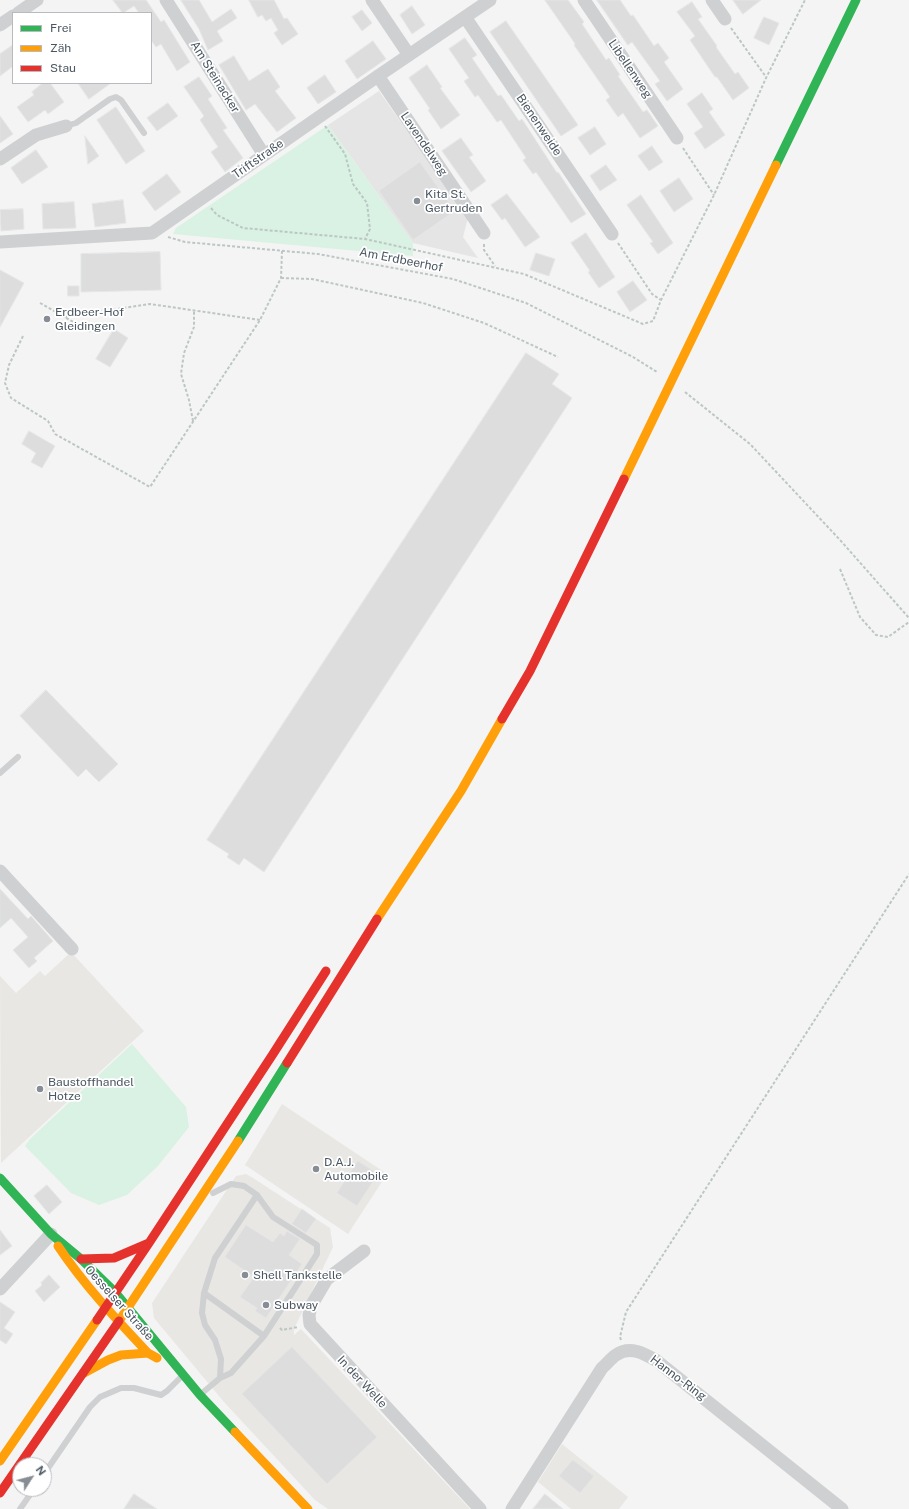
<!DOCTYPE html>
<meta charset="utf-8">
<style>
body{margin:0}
#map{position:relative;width:909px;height:1509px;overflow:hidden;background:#f4f4f4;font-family:"Public Sans",sans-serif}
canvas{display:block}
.legend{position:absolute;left:12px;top:12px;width:140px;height:72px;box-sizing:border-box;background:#fff;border:1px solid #b7bbc0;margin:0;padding:5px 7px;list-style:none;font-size:12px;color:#4a5661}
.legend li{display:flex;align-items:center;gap:8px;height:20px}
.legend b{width:20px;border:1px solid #b7bbc0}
.north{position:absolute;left:12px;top:1457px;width:40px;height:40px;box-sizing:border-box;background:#fff;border:1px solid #b7bbc0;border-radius:50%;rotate:54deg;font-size:11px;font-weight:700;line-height:16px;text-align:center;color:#4a5661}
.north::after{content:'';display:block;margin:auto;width:14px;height:18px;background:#868d94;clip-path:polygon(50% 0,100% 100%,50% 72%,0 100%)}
</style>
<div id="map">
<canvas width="909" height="1509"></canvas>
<ul class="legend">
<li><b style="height:5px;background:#30b455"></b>Frei</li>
<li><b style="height:5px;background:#ff9f0a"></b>Zäh</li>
<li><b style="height:5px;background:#e5322d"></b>Stau</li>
</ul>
<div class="north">N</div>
</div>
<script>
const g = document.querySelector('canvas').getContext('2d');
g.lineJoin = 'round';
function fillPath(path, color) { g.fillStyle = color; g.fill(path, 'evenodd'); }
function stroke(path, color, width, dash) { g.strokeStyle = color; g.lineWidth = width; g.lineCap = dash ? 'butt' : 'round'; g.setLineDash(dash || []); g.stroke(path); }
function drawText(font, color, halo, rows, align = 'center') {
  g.font = font + ' "Public Sans",sans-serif'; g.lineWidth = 3.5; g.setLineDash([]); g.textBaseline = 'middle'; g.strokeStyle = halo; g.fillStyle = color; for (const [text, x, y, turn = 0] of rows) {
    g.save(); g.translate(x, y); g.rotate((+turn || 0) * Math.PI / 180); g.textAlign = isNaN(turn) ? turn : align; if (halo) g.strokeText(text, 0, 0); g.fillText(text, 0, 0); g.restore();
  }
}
const commercial = new Path2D(`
 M 71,952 L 144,1031 L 1,1163 L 0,976 L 16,993 L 40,971 L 45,976 Z
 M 282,1104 L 387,1174 L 348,1234 L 245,1165 Z
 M 246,1174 L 253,1178 L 330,1228 L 333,1247 L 294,1329 L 294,1335 L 301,1329 L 470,1509 L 328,1509 L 315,1500 L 224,1402 L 154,1318 L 152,1303 L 236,1176 Z
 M 562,1444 L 628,1497 L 619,1509 L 571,1509 L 538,1482 Z`);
const education = new Path2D(`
 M 379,91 L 468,218 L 463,237 L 478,258 L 413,243 L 328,125 Z`);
const green = new Path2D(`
 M 328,125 L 413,243 L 413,256 L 173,234 L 176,228 Z
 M 132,1044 L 186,1107 L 189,1127 L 158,1166 L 127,1195 L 99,1205 L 71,1193 L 25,1146 L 30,1139 Z`);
const building = new Path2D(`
 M 113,0 L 146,0 L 161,22 L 164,20 L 190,62 L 177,71 L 161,44 L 156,47 L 151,40 L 151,13 L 139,13 L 134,6 L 123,13 Z
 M 181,0 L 199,0 L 212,22 L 231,9 L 237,18 L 217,31 L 223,41 L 208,50 L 199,29 Z
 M 249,0 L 274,0 L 284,19 L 287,18 L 298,34 L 282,45 L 274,33 L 278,30 L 271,18 L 266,21 L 262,15 L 258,17 Z
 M 545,0 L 568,0 L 584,22 L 582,24 L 606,60 L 609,58 L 620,75 L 618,76 L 643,112 L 647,110 L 658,126 L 640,138 L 623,113 L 618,117 L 606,100 L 610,97 L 574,45 L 575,44 Z
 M 597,0 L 620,0 L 631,16 L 633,15 L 654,46 L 658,43 L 669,58 L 664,62 L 683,89 L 667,101 L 655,84 L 660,81 L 632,42 L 628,45 Z
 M 733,0 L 761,0 L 743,14 Z
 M 692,2 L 702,17 L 698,19 L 717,46 L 716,47 L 735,74 L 738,72 L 749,88 L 733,100 L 717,77 L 715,77 L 690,40 L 695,36 L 677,12 Z
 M 412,6 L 425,25 L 412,34 L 400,15 Z
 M 362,10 L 372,23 L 362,31 L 352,17 Z
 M 764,17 L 779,23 L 769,45 L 754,38 Z
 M 506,21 L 578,125 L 561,136 L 490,32 Z
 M 465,38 L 477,55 L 472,58 L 498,96 L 501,95 L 519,121 L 522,119 L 557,173 L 558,172 L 586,214 L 571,223 L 536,172 L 533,174 L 523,160 L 526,158 L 501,120 L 497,122 L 478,95 L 475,97 L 464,81 L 469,78 L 449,49 Z
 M 373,41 L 386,59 L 357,79 L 345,61 Z
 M 13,45 L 13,66 L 0,76 L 0,54 Z
 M 234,56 L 249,81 L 268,69 L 280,87 L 275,91 L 296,118 L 277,132 L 255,104 L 246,110 L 219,65 Z
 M 427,65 L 442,87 L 440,88 L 460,115 L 441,129 L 428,110 L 430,109 L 409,78 Z
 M 325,75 L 336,92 L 318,104 L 307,88 Z
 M 199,77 L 212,96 L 208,99 L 227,128 L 223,130 L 243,158 L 225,172 L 211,152 L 218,147 L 200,120 L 204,116 L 184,87 Z
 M 43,83 L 50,83 L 64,102 L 48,114 L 45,110 L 28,122 L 17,107 L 34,95 L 32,92 Z
 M 78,83 L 111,83 L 89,99 Z
 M 702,93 L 713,109 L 709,112 L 725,135 L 705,149 L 694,133 L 703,127 L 687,104 Z
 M 168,103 L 178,116 L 157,131 L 147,118 Z
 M 116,107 L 145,151 L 126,164 L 97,120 Z
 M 0,116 L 13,134 L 0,143 Z
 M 595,127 L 606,144 L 590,155 L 578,138 Z
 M 85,136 L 99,156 L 88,164 Z
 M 461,138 L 473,155 L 469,157 L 486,181 L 471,192 L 442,151 Z
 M 652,146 L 663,162 L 649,171 L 638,156 Z
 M 36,150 L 48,167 L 22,184 L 11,168 Z
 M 420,162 L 455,211 L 413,240 L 379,191 Z
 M 606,165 L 617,180 L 600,191 L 590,176 Z
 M 167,174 L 181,192 L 155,211 L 142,193 Z
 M 679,178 L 693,199 L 674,212 L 660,191 Z
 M 507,194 L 540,237 L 525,247 L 505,218 L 502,220 L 491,205 Z
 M 641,195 L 673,243 L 658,254 L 650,243 L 653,242 L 627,205 Z
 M 123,200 L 126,223 L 95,227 L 92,204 Z
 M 74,202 L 76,228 L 43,229 L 42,204 Z
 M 23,209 L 24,229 L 1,231 L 0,210 Z
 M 586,233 L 615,277 L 599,288 L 588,272 L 590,271 L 571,243 Z
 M 160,252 L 161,290 L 81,292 L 81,254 Z
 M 536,253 L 555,259 L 549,276 L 530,270 Z
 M 0,270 L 24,283 L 0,327 Z
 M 633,281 L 647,300 L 630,312 L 617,292 Z
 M 68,286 L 79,286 L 79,296 L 68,296 Z
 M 114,329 L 128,338 L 110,367 L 96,359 Z
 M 526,353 L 559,374 L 552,384 L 572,398 L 264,872 L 244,858 L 239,865 L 227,857 L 229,854 L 207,840 Z
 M 29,431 L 55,446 L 42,468 L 31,462 L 36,453 L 22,444 Z
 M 46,690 L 118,764 L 99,782 L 86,769 L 78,777 L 20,716 Z
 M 0,889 L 28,919 L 31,916 L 53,941 L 34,958 L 37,961 L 29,968 L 13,950 L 28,937 L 11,918 L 0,928 Z
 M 358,1161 L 378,1174 L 357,1206 L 337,1193 Z
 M 47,1185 L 62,1202 L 49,1214 L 34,1196 Z
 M 302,1209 L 316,1219 L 306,1233 L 292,1224 Z
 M 246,1225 L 273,1242 L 280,1233 L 284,1236 L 287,1231 L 300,1239 L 289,1255 L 302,1264 L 266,1318 L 255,1311 L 257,1308 L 240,1297 L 254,1277 L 225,1257 Z
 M 0,1230 L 12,1246 L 0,1255 Z
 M 49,1275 L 60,1287 L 44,1302 L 35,1291 L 42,1285 L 41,1283 Z
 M 0,1302 L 15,1312 L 4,1328 L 13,1334 L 6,1344 L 0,1340 Z
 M 292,1347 L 377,1437 L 327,1484 L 242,1394 Z
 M 573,1460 L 594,1476 L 580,1493 L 559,1476 Z
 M 134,1494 L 157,1509 L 124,1509 Z
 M 545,1494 L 563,1509 L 533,1509 Z`);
const path = new Path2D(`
 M 731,28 L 766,77
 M 325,126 L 345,154 L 353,184 L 367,203 L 370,229 L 365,239
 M 683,148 L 714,195
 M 211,208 L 217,215 L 243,228 L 365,239 L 524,274 L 643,324 L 653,321 L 661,300 L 714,195 L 766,78 L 805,0
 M 168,237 L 185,242 L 318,254 L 453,279 L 526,303 L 633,357 L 657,372
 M 618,243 L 652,294 L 661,300
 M 484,244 L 484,250 L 495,266
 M 281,278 L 312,279 L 423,303 L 484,323 L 558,357
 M 40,303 L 91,332
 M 64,317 L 150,304 L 260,320
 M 23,336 L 9,365 L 5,383 L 11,398 L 48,421 L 55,434 L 150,487 L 260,320 L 281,278 L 282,251
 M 685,392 L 750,444 L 841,541 L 909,618
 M 193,421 L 189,400 L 181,374 L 184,353 L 194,327 L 194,310
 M 840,569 L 860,617 L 876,635 L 888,637 L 909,622
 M 280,1328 L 282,1330 L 298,1327
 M 621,1340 L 620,1337 L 626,1312 L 909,874`);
const lane = new Path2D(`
 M 66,126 L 76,123 L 110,99 L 116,97 L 121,100 L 144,133
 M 0,773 L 18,757
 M 213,1193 L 231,1184 L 244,1186 L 257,1195 L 273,1217 L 317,1245 L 317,1254 L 264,1336 L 231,1373 L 220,1378
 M 204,1293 L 264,1336
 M 201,1394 L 220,1378 L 221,1359 L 215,1340 L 205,1325 L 202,1313 L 204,1293 L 215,1258 L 257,1195
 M 44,1474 L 90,1407 L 100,1397 L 121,1388 L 134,1388 L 161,1395 L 167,1391 L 182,1376
 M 20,1509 L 34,1489`);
const street = new Path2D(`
 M 166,0 L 264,155
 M 372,0 L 409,55
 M 584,0 L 677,138
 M 712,0 L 725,19
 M 18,13 L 37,0
 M 465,17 L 612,234
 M 0,25 L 13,16
 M 378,76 L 484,233
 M 0,159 L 36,135 L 66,126
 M 0,242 L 152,233 L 378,76 L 490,0
 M 0,871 L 72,949
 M 364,1251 L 327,1279 L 311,1306 L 309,1315 L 310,1324 L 480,1509
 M 0,1289 L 51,1234
 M 512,1509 L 602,1368 C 607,1364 611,1358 616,1355 C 630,1345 645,1354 657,1361 L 842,1509`);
const fast = new Path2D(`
 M 776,165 L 856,0
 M 238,1141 L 287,1063
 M 0,1178 L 51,1234 L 81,1259 L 115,1292 L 200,1395 L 235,1432`);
const slow = new Path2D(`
 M 624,479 L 776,165
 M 377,919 L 461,791 L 502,719
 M 58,1246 C 84,1285 116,1319 148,1353 L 157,1358
 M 119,1321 L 238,1141
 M 84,1373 L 108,1360 L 121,1355 L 148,1353
 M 235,1432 L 308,1509
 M 0,1461 L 97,1320`);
const jam = new Path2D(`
 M 502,719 L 530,671 L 624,479
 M 273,1054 L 326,971
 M 287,1063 L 377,919
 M 81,1259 L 114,1258 L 149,1243
 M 97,1320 L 149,1243 L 273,1054
 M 0,1493 L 119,1321`);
const markers = [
 [417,201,4,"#868d94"],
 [47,319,4,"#868d94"],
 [40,1089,4,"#868d94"],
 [316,1169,4,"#868d94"],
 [245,1275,4,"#868d94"],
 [266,1305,4,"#868d94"]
];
const streetNames = [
 ["Libellenweg",630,69,56],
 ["Am Steinacker",215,77,58],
 ["Bienenweide",539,125,56],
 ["Lavendelweg",424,144,56],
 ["Triftstraße",258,159,-35],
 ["Am Erdbeerhof",401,260,11],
 ["Oesselser Straße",119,1303,48],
 ["Hanno-Ring",678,1378,37],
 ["In der Welle",362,1382,47]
];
const poiNames = [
 ["Kita St.",425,194],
 ["Gertruden",425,208],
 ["Erdbeer-Hof",55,312],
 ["Gleidingen",55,326],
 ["Baustoffhandel",48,1082],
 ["Hotze",48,1096],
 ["D.A.J.",324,1162],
 ["Automobile",324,1176],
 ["Shell Tankstelle",253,1275],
 ["Subway",274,1305]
];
fillPath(commercial, '#e8e7e3');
fillPath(education, '#e6e5e6');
fillPath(green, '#d9f2e3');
fillPath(building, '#ddddde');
stroke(building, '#e5e6e7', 1);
stroke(path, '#bcc7c4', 2, [3, 2]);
stroke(lane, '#ced0d2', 6);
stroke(street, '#ced0d2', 13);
stroke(fast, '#30b455', 9);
stroke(slow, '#ff9f0a', 9);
stroke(jam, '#e5322d', 9);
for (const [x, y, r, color] of markers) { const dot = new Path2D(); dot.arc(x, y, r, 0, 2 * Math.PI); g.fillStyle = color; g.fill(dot); stroke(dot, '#fff', 1.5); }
drawText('12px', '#4a5661', '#fff', streetNames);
drawText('12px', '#4a5661', '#fff', poiNames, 'left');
</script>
